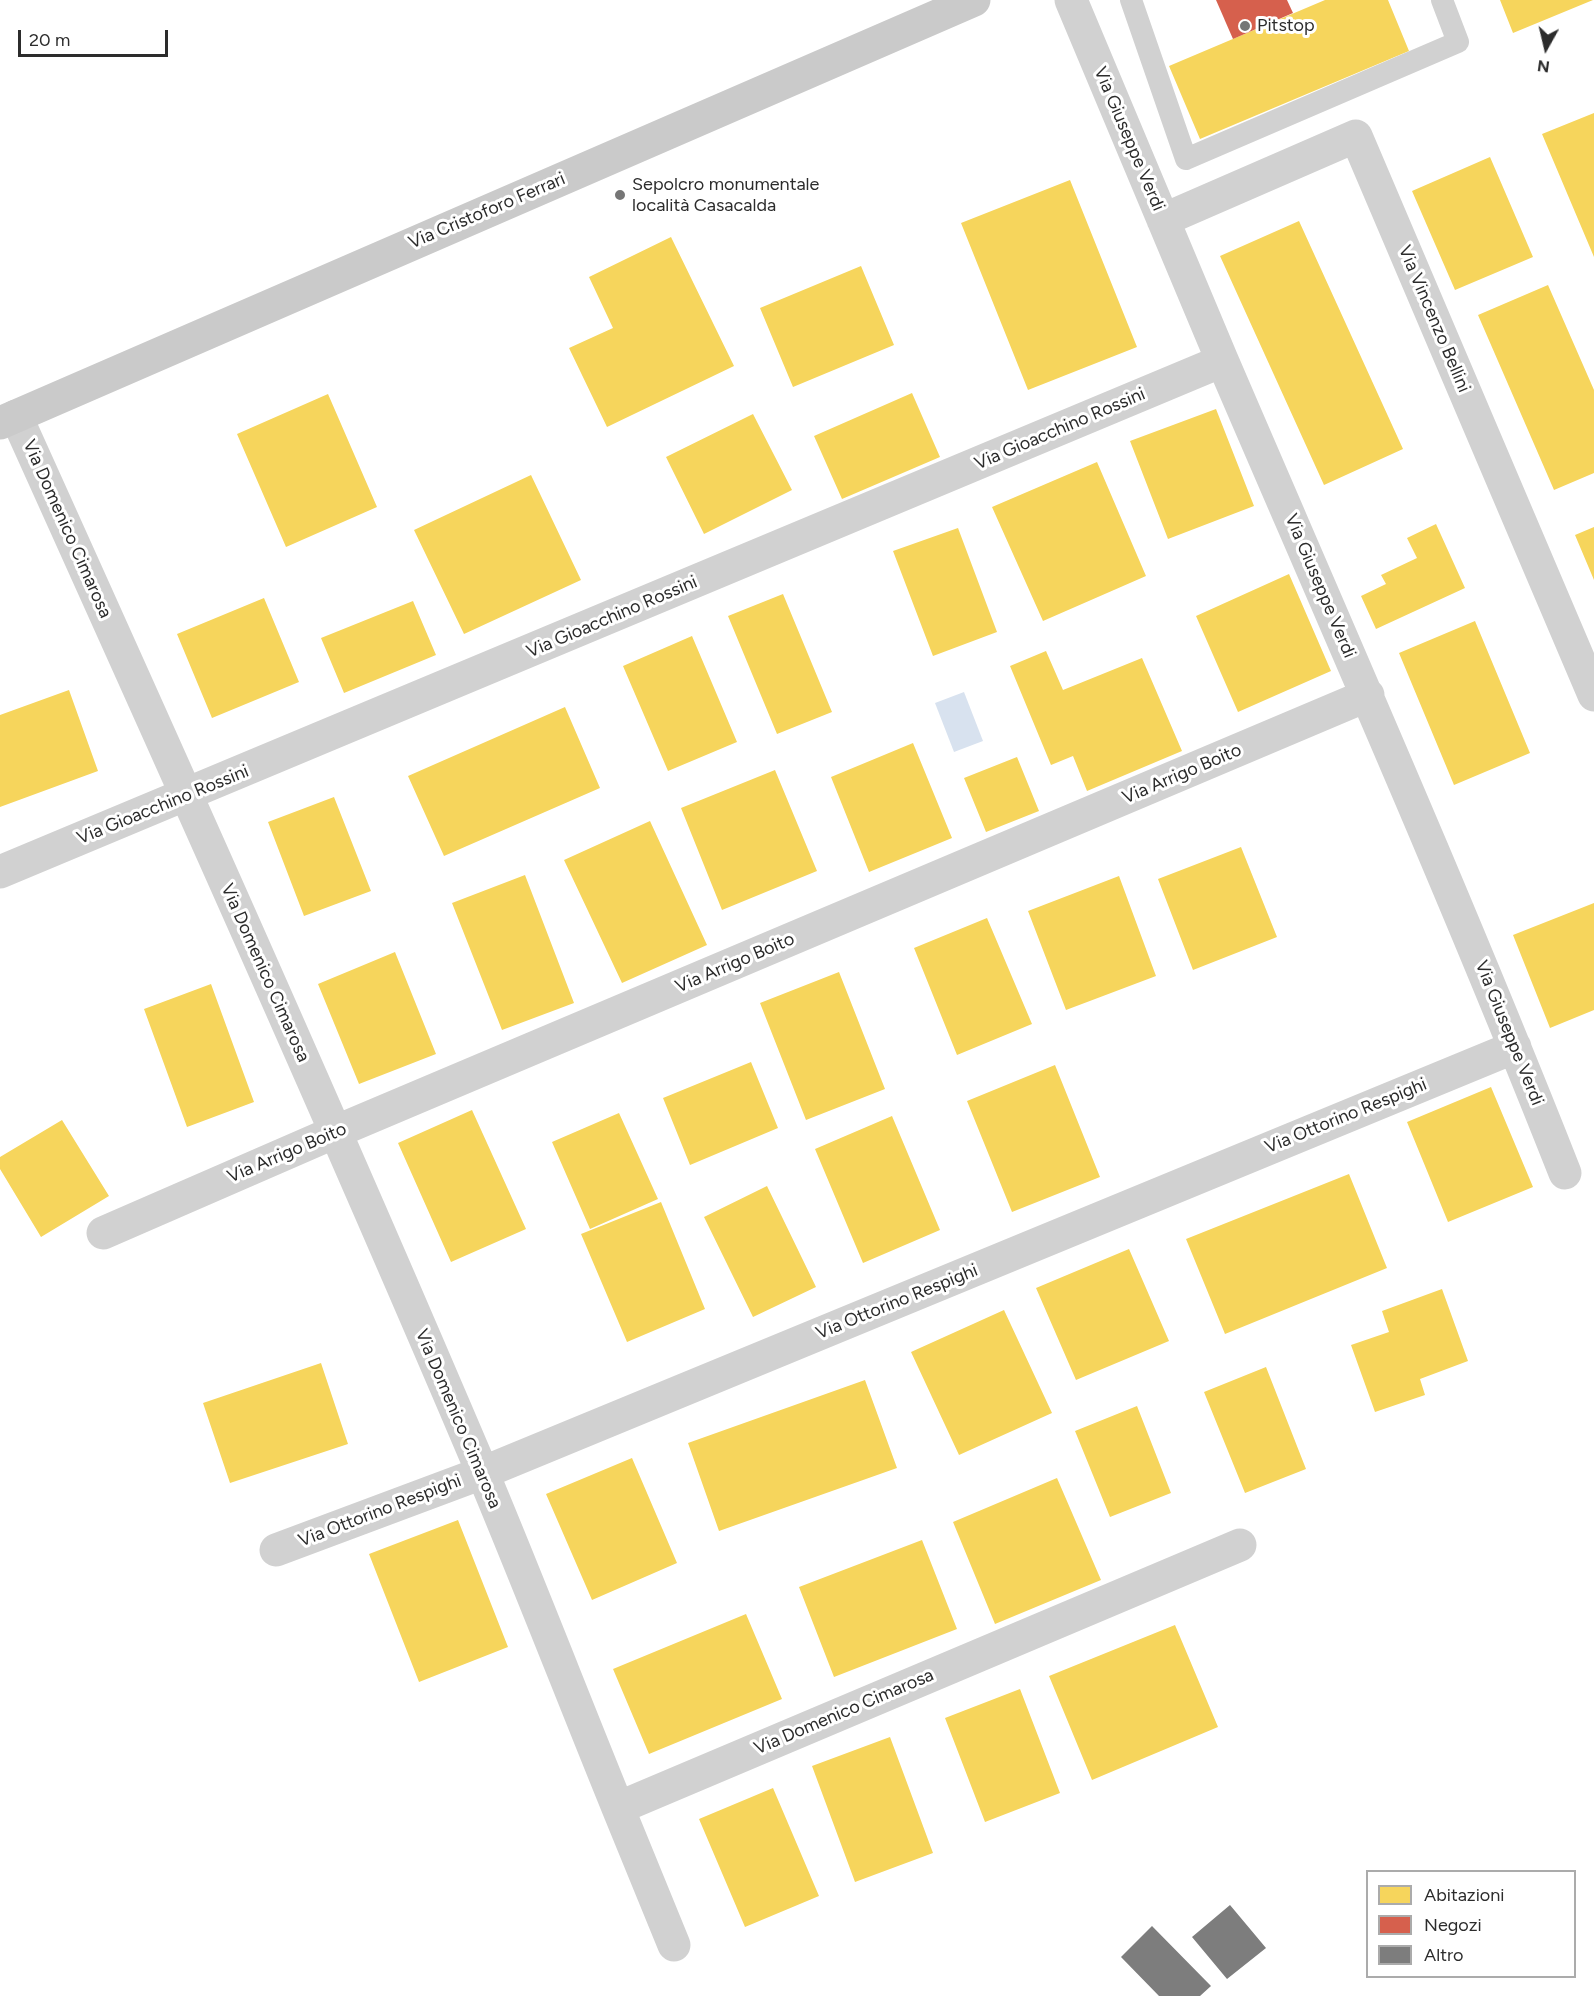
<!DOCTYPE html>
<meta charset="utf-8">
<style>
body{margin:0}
#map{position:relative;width:1594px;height:1996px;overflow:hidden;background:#fff;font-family:Figtree,sans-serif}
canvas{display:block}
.legend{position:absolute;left:1366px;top:1870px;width:210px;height:108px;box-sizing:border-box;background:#fff;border:2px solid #ababab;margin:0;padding:8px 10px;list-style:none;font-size:18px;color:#2c2c2c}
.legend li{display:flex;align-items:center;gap:12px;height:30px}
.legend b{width:30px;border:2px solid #ababab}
.north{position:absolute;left:1516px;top:18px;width:60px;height:60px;-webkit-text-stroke:4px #fff;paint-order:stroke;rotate:188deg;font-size:16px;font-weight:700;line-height:24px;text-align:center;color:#2c2c2c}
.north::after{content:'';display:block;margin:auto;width:21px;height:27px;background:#2c2c2c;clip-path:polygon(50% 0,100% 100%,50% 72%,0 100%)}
.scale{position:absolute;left:18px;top:30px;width:150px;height:27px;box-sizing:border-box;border:3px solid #2c2c2c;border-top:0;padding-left:8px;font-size:18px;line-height:21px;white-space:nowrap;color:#2c2c2c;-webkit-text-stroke:4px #fff;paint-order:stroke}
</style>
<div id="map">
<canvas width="1594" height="1996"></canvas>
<ul class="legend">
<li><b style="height:16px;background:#f6d55c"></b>Abitazioni</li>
<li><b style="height:16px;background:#d6604d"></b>Negozi</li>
<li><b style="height:16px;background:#7d7d7d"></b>Altro</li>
</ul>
<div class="north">N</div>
<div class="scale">20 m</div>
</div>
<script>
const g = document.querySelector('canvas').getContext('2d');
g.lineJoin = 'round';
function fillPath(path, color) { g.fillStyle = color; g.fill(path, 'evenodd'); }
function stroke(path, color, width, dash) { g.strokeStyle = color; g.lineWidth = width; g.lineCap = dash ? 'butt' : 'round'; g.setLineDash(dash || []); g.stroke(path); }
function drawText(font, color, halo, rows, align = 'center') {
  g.font = font + ' Figtree,sans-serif'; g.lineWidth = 6; g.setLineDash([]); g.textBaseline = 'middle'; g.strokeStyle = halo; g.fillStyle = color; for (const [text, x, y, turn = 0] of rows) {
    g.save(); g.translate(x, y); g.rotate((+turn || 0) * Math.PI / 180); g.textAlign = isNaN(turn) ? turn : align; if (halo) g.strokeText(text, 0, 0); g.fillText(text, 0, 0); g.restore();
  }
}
const water = new Path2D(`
 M 964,692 L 983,741 L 954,752 L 935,703 Z`);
const homes = new Path2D(`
 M 1325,0 L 1388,0 L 1409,51 L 1200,139 L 1169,66 Z
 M 1500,0 L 1593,0 L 1513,33 Z
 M 1594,113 L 1594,257 L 1542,134 Z
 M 1490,157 L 1533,257 L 1455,290 L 1412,191 Z
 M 1070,180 L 1137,347 L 1028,390 L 961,223 Z
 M 1299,221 L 1403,449 L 1324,485 L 1220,256 Z
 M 671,237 L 734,366 L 607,427 L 569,348 L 613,328 L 589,277 Z
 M 861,266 L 894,345 L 793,387 L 760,308 Z
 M 1548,285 L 1594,390 L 1594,473 L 1554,490 L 1478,315 Z
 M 912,393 L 940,457 L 842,499 L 814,436 Z
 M 328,394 L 377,507 L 286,547 L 237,434 Z
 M 1216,409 L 1254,506 L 1168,539 L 1130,441 Z
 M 753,414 L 792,490 L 704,534 L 666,457 Z
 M 1097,462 L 1146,576 L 1043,621 L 992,507 Z
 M 531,475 L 581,580 L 464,634 L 414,530 Z
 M 1436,524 L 1465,588 L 1376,629 L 1361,596 L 1386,584 L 1381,575 L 1417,558 L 1407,538 Z
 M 1594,527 L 1594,580 L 1575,535 Z
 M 958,528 L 997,632 L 933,656 L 893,551 Z
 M 1289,574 L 1331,671 L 1238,712 L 1196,616 Z
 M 783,594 L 832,712 L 777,734 L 728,616 Z
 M 264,598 L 299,682 L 212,718 L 177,634 Z
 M 413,601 L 436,655 L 344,693 L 321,638 Z
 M 1475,621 L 1530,753 L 1454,785 L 1399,653 Z
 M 692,636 L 737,742 L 668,771 L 623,666 Z
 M 1046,651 L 1063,690 L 1142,658 L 1182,751 L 1087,791 L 1073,756 L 1051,765 L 1010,666 Z
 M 69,690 L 98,771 L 0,807 L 0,715 Z
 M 565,707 L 600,788 L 444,856 L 408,776 Z
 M 913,743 L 952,838 L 869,872 L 831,777 Z
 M 1017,757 L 1039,811 L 986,832 L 964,778 Z
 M 775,770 L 817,871 L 722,910 L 681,808 Z
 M 334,797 L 371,891 L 304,916 L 268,822 Z
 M 650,821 L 707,945 L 622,983 L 564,860 Z
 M 1241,847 L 1277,937 L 1193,970 L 1158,879 Z
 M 525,875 L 574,1003 L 502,1030 L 452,903 Z
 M 1119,876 L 1156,976 L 1066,1010 L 1028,911 Z
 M 1594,903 L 1594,1010 L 1550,1028 L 1513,935 Z
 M 987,918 L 1032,1024 L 957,1055 L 914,948 Z
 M 395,952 L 436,1054 L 359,1084 L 318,984 Z
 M 839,972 L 885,1089 L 806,1120 L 760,1003 Z
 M 211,984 L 254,1102 L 187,1127 L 144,1009 Z
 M 751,1062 L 778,1128 L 690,1165 L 663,1098 Z
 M 1055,1065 L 1100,1177 L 1012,1212 L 967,1101 Z
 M 1491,1087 L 1533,1187 L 1448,1222 L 1407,1122 Z
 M 472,1110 L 526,1229 L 451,1262 L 398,1143 Z
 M 619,1113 L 658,1199 L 590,1229 L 552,1142 Z
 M 892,1116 L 940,1230 L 863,1263 L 815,1149 Z
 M 62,1120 L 109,1196 L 41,1237 L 0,1169 L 0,1157 Z
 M 1349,1174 L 1387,1268 L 1225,1334 L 1186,1239 Z
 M 767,1186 L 816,1287 L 753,1317 L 704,1217 Z
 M 661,1202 L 705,1309 L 627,1342 L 581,1234 Z
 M 1129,1249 L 1169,1341 L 1076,1380 L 1036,1288 Z
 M 1442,1289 L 1468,1361 L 1420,1379 L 1425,1395 L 1375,1412 L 1351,1345 L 1389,1332 L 1382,1311 Z
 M 1004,1310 L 1052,1413 L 959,1455 L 911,1352 Z
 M 321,1363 L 348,1444 L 230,1483 L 203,1403 Z
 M 1266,1367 L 1306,1469 L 1245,1493 L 1204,1392 Z
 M 865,1380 L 897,1468 L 719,1531 L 688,1443 Z
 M 1137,1406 L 1171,1493 L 1110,1517 L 1075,1431 Z
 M 632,1458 L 677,1563 L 592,1600 L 546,1494 Z
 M 1057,1478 L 1101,1580 L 995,1624 L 953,1522 Z
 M 458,1520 L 508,1647 L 419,1682 L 369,1554 Z
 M 922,1540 L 957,1629 L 834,1677 L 799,1587 Z
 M 746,1614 L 782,1699 L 649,1754 L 613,1669 Z
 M 1175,1625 L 1218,1727 L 1092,1780 L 1049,1676 Z
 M 1020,1689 L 1060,1793 L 985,1822 L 945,1718 Z
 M 890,1737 L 933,1853 L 855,1882 L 812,1766 Z
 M 773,1788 L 819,1896 L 745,1927 L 699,1819 Z`);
const shops = new Path2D(`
 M 1216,0 L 1287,0 L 1293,13 L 1233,39 Z`);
const building = new Path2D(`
 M 1230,1905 L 1266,1948 L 1227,1979 L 1192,1937 Z
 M 1152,1926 L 1211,1986 L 1200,1996 L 1159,1996 L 1121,1957 Z`);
const lane = new Path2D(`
 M 1131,0 L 1186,159 L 1458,42 L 1442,0`);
const street = new Path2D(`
 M 1071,0 C 1121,120 1171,240 1222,360 C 1338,630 1457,899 1565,1173
 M 1163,220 L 1356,136 L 1594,695
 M 16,416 C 174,766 331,1116 481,1469 C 528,1581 572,1695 618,1808 L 1240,1545
 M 0,872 L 1222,361
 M 103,1233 L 335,1132 L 1368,695
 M 276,1550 L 482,1473 L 1515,1047
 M 618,1808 L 674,1945`);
const secondary = new Path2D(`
 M 0,423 L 974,0`);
const markers = [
 [1245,26,6,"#767676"],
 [620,195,6,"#767676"]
];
const poiNames = [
 ["Pitstop",1257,26],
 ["Sepolcro monumentale",632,185],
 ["località Casacalda",632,206]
];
const streetNames = [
 ["Via Giuseppe Verdi",1129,139,67],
 ["Via Cristoforo Ferrari",487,211,-23],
 ["Via Vincenzo Bellini",1434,319,67],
 ["Via Gioacchino Rossini",1060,429,-23],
 ["Via Domenico Cimarosa",67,529,66],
 ["Via Giuseppe Verdi",1320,586,67],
 ["Via Gioacchino Rossini",612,617,-23],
 ["Via Arrigo Boito",1182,774,-23],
 ["Via Gioacchino Rossini",163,805,-22],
 ["Via Arrigo Boito",735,963,-23],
 ["Via Domenico Cimarosa",265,973,66],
 ["Via Giuseppe Verdi",1509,1033,68],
 ["Via Ottorino Respighi",1346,1116,-22],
 ["Via Arrigo Boito",287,1153,-23],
 ["Via Ottorino Respighi",897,1302,-22],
 ["Via Domenico Cimarosa",458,1419,67],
 ["Via Ottorino Respighi",380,1511,-21],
 ["Via Domenico Cimarosa",844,1712,-23]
];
fillPath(water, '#d8e2ef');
fillPath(homes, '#f6d55c');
fillPath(shops, '#d6604d');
fillPath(building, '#7d7d7d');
stroke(lane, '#d1d1d1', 22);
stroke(street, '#d1d1d1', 33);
stroke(secondary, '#cacaca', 33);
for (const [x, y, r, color] of markers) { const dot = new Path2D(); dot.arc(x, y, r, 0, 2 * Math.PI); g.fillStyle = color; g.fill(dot); stroke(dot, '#fff', 2); }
drawText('18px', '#2c2c2c', '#fff', poiNames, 'left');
drawText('18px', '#2c2c2c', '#fff', streetNames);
</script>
